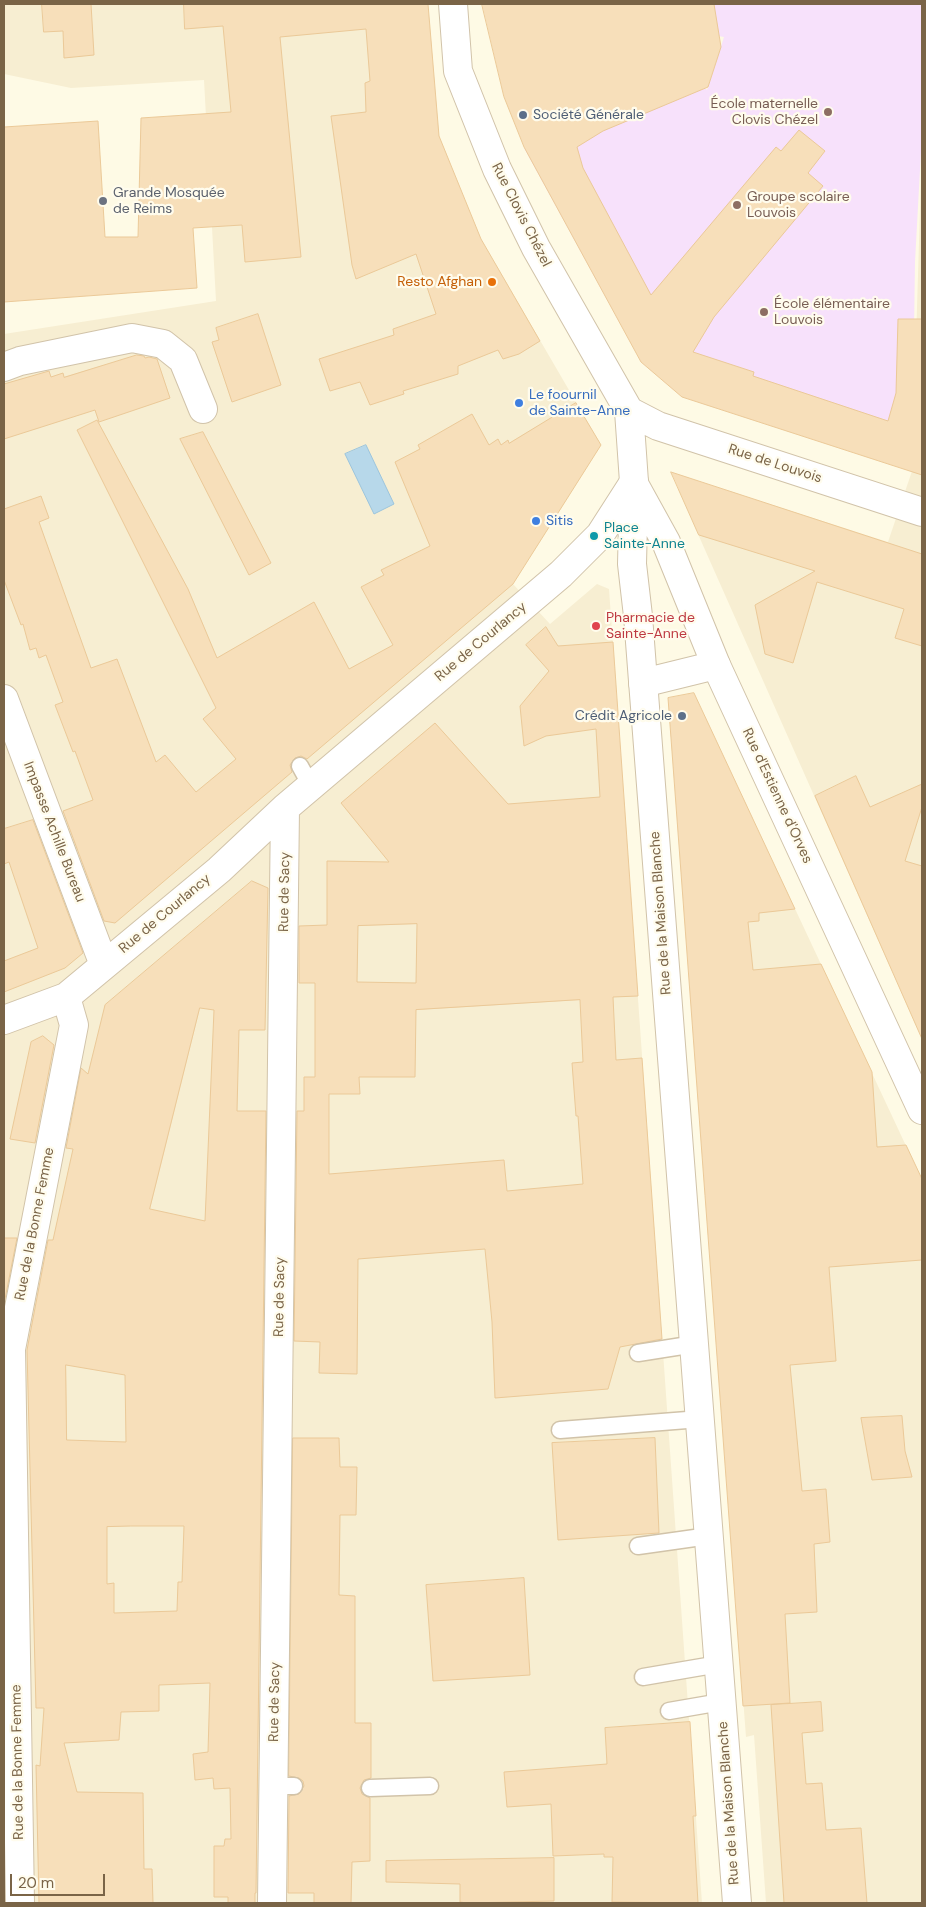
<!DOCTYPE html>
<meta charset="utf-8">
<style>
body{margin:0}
#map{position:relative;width:926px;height:1907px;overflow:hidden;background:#fefae5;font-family:"DM Sans",sans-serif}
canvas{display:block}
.frame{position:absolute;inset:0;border:5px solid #7a6447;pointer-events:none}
.scale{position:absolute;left:10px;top:1874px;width:95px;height:22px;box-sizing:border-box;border:2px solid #7a6447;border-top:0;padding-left:6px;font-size:15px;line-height:18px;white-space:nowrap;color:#7a6447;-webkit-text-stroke:4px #fffced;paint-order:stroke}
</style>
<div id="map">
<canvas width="926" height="1907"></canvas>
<div class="frame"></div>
<div class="scale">20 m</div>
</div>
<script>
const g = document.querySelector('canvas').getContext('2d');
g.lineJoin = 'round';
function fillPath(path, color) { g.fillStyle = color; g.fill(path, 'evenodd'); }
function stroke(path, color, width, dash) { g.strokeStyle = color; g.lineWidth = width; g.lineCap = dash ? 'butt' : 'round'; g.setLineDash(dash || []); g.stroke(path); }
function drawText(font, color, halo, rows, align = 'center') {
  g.font = font + ' "DM Sans",sans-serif'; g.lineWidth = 4.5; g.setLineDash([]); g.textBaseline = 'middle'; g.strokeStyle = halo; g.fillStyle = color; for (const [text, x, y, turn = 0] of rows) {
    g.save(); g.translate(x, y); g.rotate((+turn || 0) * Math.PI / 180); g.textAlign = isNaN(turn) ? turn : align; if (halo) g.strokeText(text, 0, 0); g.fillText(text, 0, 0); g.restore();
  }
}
const residential = new Path2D(`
 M 4,4 L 428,4 L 439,136 L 481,239 L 601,445 L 513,584 L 550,624 L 597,584 L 609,589 L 702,1903 L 4,1903 L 4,334 L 216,301 L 204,80 L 71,88 L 4,74 Z
 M 922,144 L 922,1039 L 678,489 L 688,478 L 888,542 L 912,471 Z
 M 694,693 L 922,1180 L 922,1903 L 766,1903 L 754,1735 L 746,1737 L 668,698 Z`);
const education = new Path2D(`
 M 713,4 L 922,4 L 922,133 L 915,262 L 912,471 L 682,397 L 641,362 L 524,148 L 705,88 L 707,90 L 724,37 L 718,36 Z`);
const water = new Path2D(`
 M 366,445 L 394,504 L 374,514 L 345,454 Z`);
const building = new Path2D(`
 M 42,4 L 91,4 L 94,55 L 64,58 L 63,31 L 44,32 Z
 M 184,4 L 428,4 L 439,136 L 481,239 L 540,341 L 519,354 L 503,359 L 498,350 L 458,366 L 458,374 L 403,391 L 404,394 L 370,405 L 360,382 L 330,391 L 319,359 L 394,335 L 393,329 L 436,314 L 416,254 L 356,279 L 352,265 L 331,116 L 366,112 L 365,83 L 370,81 L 366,29 L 280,37 L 301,257 L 245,262 L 242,225 L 193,228 L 197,288 L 4,302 L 4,127 L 98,121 L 105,237 L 138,237 L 141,118 L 231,112 L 223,26 L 185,29 Z
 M 482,4 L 714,4 L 721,47 L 708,87 L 603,131 L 577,147 L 583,168 L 651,295 L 776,147 L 781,151 L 799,130 L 825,151 L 808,173 L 823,186 L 714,317 L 693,352 L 754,372 L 753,376 L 888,421 L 896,393 L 898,319 L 922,319 L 922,475 L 682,397 L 641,362 L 524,147 L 504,97 Z
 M 258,314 L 281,385 L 232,402 L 212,342 L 219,340 L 216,328 Z
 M 137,355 L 144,356 L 145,358 L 149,357 L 157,359 L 170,398 L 99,422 L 95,410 L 4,439 L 4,384 L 49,371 L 51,377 L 63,373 L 64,377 Z
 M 576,403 L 601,445 L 513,584 L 307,759 L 301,756 L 295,758 L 290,765 L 292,772 L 115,923 L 104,921 L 63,811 L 93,800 L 75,751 L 73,752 L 55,705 L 63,702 L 46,655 L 39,658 L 36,648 L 30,650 L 23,624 L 21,625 L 4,580 L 4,509 L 41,496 L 49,518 L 39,522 L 91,668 L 117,659 L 156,762 L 165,755 L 196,792 L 236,759 L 203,719 L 216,708 L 77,430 L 97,420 L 188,589 L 217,658 L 314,602 L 349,669 L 393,645 L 361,587 L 384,575 L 381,570 L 430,546 L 395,462 L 420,449 L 418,445 L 472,414 L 489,445 L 498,439 L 501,445 L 508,440 L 509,443 Z
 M 203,432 L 271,563 L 249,575 L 180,439 Z
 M 671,472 L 922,554 L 922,646 L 895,638 L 904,609 L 817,582 L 793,663 L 765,654 L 755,605 L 815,571 L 699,535 Z
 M 546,627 L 558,646 L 613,642 L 638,996 L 613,997 L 616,1060 L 642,1058 L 662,1339 L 620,1347 L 608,1389 L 495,1398 L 492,1322 L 485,1249 L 358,1259 L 357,1374 L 319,1373 L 320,1342 L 294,1341 L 297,1111 L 304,1111 L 304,1077 L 315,1077 L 315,983 L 299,983 L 299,926 L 327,925 L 327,861 L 389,862 L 341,803 L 435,723 L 508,804 L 600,797 L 596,729 L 546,736 L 524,746 L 520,706 L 549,671 L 526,645 ZM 417,924 L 416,983 L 357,982 L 358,926 ZM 580,1000 L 583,1062 L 572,1063 L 576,1116 L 578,1116 L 583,1184 L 507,1191 L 504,1160 L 329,1174 L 329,1094 L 360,1094 L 359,1077 L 415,1077 L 416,1010 Z
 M 694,693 L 795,909 L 759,913 L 759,921 L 748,922 L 753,970 L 821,964 L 872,1072 L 877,1147 L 906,1145 L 922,1179 L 922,1260 L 829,1267 L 836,1361 L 790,1365 L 802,1491 L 826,1489 L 830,1542 L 814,1544 L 817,1612 L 785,1614 L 790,1703 L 743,1706 L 742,1693 L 668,698 Z
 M 856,776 L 870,807 L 922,784 L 922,807 L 905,861 L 922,866 L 922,1039 L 815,796 Z
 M 33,820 L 83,953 L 65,968 L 4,992 L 4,961 L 38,948 L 9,862 L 4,864 L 4,829 Z
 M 252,881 L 268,888 L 265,1030 L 239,1030 L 237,1111 L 266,1111 L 256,1893 L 255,1893 L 255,1903 L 228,1903 L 228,1897 L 214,1897 L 214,1846 L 224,1846 L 225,1839 L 231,1839 L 230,1788 L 214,1789 L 213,1778 L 195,1780 L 193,1754 L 208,1752 L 210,1683 L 159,1685 L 159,1711 L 121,1712 L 119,1740 L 64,1743 L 77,1792 L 143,1793 L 144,1869 L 152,1869 L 153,1903 L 39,1903 L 36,1765 L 40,1766 L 44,1708 L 36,1708 L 27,1350 L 48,1240 L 53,1240 L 73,1149 L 66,1148 L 81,1068 L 88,1074 L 105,1005 ZM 200,1008 L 214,1010 L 205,1221 L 150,1209 ZM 66,1365 L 125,1375 L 126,1442 L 67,1440 ZM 131,1526 L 184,1526 L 182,1582 L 178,1582 L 177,1611 L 114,1613 L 114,1583 L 107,1584 L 107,1527 Z
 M 43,1036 L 54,1045 L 35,1143 L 10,1139 L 31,1042 Z
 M 4,1238 L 17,1238 L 4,1304 Z
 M 902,1416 L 905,1451 L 912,1477 L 872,1480 L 861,1418 Z
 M 293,1438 L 339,1438 L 340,1467 L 357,1467 L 356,1515 L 340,1515 L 339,1595 L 355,1596 L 355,1723 L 371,1723 L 371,1778 L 364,1780 L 360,1788 L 362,1794 L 370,1798 L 370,1861 L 352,1862 L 351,1903 L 314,1903 L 314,1893 L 288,1893 L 289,1796 L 299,1794 L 304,1786 L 303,1781 L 299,1778 L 289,1776 Z
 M 655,1438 L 659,1533 L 558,1540 L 552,1443 Z
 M 524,1578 L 530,1675 L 433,1681 L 426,1585 Z
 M 821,1702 L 823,1731 L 802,1733 L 806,1784 L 822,1783 L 826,1830 L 861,1828 L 867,1903 L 784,1903 L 771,1705 Z
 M 690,1722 L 696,1816 L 693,1816 L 698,1903 L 612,1902 L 613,1857 L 604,1857 L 604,1854 L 553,1856 L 551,1804 L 507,1807 L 504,1772 L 607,1764 L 605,1728 Z
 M 554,1858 L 554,1901 L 467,1903 L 460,1902 L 460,1884 L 386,1882 L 386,1861 Z`);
const service = new Path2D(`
 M 300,766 L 311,786
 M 638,1353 L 695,1344
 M 560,1430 L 700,1419
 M 638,1546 L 709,1536
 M 643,1677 L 719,1664
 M 669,1711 L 721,1702
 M 274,1786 L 294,1786
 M 370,1788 L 430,1786`);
const minor = new Path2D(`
 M 4,367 L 20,361 L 132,338 L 163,344 L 183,360 L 203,409
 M 643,683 L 716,665
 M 4,699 L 104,965
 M 4,1020 L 66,997 L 219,870 L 285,808 L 561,574 L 600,535 L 634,482
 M 20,1903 L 11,1349 L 74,1025 L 66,997
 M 272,1903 L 285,808`);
const tertiary = new Path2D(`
 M 453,4 L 458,71 L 497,169 L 536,248 L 629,411 L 634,482 L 632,564 L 638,616 L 737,1903
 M 629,411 L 658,426 L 922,512
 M 634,484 L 666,542 L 716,665 L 922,1110`);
const markers = [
 [828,112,5,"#8d6e63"],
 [523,115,5,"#5c6f8a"],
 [103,201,5,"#6b7280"],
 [737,205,5,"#8d6e63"],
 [492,282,5,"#e8710a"],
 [764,312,5,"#8d6e63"],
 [519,403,5,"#3f7fe0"],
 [536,521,5,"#3f7fe0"],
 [594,536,5,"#0f9aa8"],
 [596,626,5,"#e0444e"],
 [682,716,5,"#5c6f8a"]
];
const educationNames = [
 ["École maternelle",818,104,"right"],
 ["Clovis Chézel",818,120,"right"],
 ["Groupe scolaire",747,197],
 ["Louvois",747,213],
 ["École élémentaire",774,304],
 ["Louvois",774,320]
];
const serviceNames = [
 ["Société Générale",533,115],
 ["Crédit Agricole",672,716,"right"]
];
const worshipNames = [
 ["Grande Mosquée",113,193],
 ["de Reims",113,209]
];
const streetNames = [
 ["Rue Clovis Chézel",521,215,63],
 ["Rue de Louvois",775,464,18],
 ["Rue de Courlancy",481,642,-40],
 ["Rue d'Estienne d'Orves",777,796,65],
 ["Impasse Achille Bureau",54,832,69],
 ["Rue de Sacy",285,892,-89],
 ["Rue de la Maison Blanche",661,913,-94],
 ["Rue de Courlancy",165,914,-40],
 ["Rue de la Bonne Femme",35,1224,-79],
 ["Rue de Sacy",280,1297,-89],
 ["Rue de Sacy",275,1702,-89],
 ["Rue de la Bonne Femme",18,1762,-91],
 ["Rue de la Maison Blanche",729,1803,-94]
];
const foodNames = [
 ["Resto Afghan",482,282]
];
const shopNames = [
 ["Le foournil",529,395],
 ["de Sainte-Anne",529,411],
 ["Sitis",546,521]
];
const cultureNames = [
 ["Place",604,528],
 ["Sainte-Anne",604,544]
];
const healthNames = [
 ["Pharmacie de",606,618],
 ["Sainte-Anne",606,634]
];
fillPath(residential, '#f7eed2');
fillPath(education, '#f7e1fb');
fillPath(water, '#b7d8ea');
stroke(water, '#9cc5dd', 1);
fillPath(building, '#f7dfba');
stroke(building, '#ebc998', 1);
stroke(service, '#d1c3a9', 19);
stroke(minor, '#d1c3a9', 30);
stroke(tertiary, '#d1c3a9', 30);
stroke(service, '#fff', 16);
stroke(minor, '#fff', 28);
stroke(tertiary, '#fff', 28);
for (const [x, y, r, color] of markers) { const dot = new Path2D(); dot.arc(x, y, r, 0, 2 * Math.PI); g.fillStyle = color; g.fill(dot); stroke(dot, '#fffced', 2); }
drawText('14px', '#785e54', '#fffced', educationNames, 'left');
drawText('14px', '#4e5e75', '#fffced', serviceNames, 'left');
drawText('14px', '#5b616d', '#fffced', worshipNames, 'left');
drawText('14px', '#7a6447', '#fffced', streetNames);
drawText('14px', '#c56008', '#fffced', foodNames, 'right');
drawText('14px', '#366cbe', '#fffced', shopNames, 'left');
drawText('14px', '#0d838f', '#fffced', cultureNames, 'left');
drawText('14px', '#be3a42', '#fffced', healthNames, 'left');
</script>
